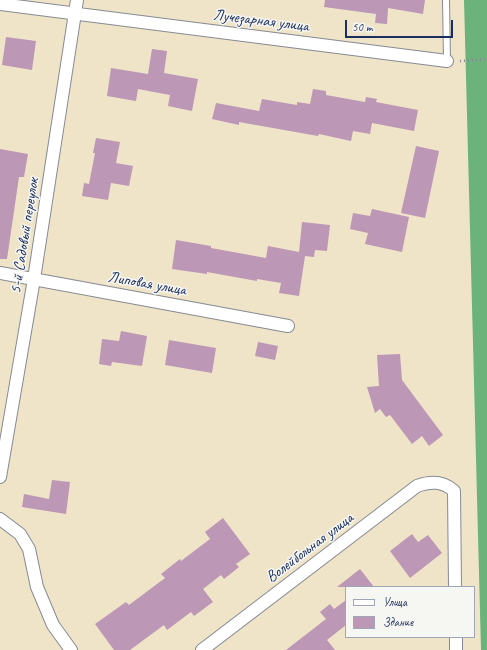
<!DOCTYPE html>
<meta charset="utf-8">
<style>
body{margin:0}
#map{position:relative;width:487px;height:650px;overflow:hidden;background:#efe4c8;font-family:Caveat,sans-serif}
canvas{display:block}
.legend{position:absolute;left:345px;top:586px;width:130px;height:52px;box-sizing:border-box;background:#f6f6f2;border:1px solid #9ea6b7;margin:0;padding:5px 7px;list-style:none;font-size:12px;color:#1b2f5e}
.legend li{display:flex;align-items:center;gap:8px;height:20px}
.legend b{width:20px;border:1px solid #9ea6b7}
.scale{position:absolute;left:345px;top:20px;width:108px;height:18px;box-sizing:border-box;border:2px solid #1b2f5e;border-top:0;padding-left:5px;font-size:12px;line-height:14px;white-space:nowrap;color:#1b2f5e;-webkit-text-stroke:3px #f6f6f2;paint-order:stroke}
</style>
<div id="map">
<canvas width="487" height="650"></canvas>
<ul class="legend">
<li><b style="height:5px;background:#fff"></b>Улица</li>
<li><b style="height:11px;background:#bc97b6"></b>Здание</li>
</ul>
<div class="scale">50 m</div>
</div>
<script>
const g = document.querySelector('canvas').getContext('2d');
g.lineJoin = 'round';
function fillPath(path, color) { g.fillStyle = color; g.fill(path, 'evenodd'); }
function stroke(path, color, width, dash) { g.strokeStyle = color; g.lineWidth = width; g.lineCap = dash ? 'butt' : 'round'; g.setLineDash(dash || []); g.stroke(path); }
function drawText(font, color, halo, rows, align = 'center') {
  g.font = font + ' Caveat,sans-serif'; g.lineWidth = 3; g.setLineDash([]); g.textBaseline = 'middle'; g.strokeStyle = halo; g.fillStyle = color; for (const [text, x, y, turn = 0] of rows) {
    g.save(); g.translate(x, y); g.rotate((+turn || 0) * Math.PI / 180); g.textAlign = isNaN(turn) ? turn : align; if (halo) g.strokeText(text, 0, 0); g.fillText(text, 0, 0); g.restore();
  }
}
const forest = new Path2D(`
 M 464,0 L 487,0 L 487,650 L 481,650 Z`);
const building = new Path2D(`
 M 325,0 L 425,0 L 423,14 L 388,8 L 387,24 L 375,23 L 376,14 L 324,7 Z
 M 6,37 L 36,41 L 32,70 L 2,65 Z
 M 152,49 L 167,51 L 164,73 L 198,79 L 192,111 L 168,106 L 170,95 L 138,89 L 136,101 L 107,96 L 111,68 L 148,74 Z
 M 313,89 L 326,91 L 326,95 L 365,102 L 366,97 L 377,99 L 376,102 L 418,110 L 414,131 L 372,123 L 370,134 L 353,131 L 351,141 L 319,134 L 318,136 L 239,122 L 239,125 L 212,119 L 216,103 L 259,111 L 262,99 L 297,105 L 297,102 L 310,104 Z
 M 96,138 L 120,142 L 116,163 L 133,166 L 129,186 L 111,183 L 108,200 L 82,196 L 84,183 L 89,184 L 95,153 L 93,153 Z
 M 416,146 L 439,151 L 425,218 L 401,213 Z
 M 0,149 L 28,154 L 24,177 L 19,177 L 7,259 L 0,259 Z
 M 372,209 L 409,217 L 402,252 L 365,244 L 368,233 L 350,229 L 353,213 L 370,216 Z
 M 302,222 L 330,225 L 327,251 L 315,250 L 314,257 L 305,256 L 299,296 L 279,293 L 281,283 L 257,279 L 257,281 L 207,272 L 207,274 L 172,269 L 176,240 L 211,246 L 211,248 L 266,258 L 268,246 L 299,252 Z
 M 121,331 L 147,336 L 142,366 L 112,362 L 111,366 L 99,364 L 102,339 L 119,341 Z
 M 169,340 L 216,348 L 212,373 L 165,365 Z
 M 258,342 L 278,346 L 275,360 L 255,356 Z
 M 400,354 L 402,380 L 443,435 L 429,446 L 422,436 L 412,444 L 390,415 L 386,417 L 380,409 L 375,413 L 367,387 L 379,386 L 377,355 Z
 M 52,480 L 70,482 L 66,514 L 22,507 L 24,494 L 49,499 Z
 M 223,518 L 250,554 L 236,564 L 239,567 L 224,579 L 221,575 L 203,589 L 213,602 L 194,616 L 191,612 L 167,630 L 164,625 L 130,650 L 114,650 L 95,624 L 126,602 L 129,605 L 165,578 L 161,574 L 180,559 L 181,561 L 210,539 L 205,532 Z
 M 412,534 L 418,542 L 428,535 L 442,553 L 410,578 L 390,551 Z
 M 360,569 L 374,587 L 337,587 Z
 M 346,600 L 346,625 L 327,640 L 335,650 L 286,650 L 326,619 L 320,612 L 330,604 L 334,609 Z`);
const path = new Path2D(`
 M 460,61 L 487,59`);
const service = new Path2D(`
 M 446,0 L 447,61`);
const minor = new Path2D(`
 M 0,4 L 447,61
 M 0,273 L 288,326
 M 0,477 L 34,279 L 77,0
 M 0,519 L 20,534 L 29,549 L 37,587 L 53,625 L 71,650
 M 456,637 L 456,650
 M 202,650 L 417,486 C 431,481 443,481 454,491 L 455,587`);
const streetNames = [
 ["Лучезарная улица",261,21,7],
 ["5-й Садовый переулок",25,236,-81],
 ["Липовая улица",147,284,10],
 ["Волейбольная улица",310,548,-37]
];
fillPath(forest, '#6bb37a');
fillPath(building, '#bc97b6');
stroke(service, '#858a93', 8);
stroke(minor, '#858a93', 14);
stroke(path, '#858a93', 2.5, [1, 3]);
stroke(service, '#fff', 6);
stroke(minor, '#fff', 12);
drawText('16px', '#1b2f5e', '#f6f6f2', streetNames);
</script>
